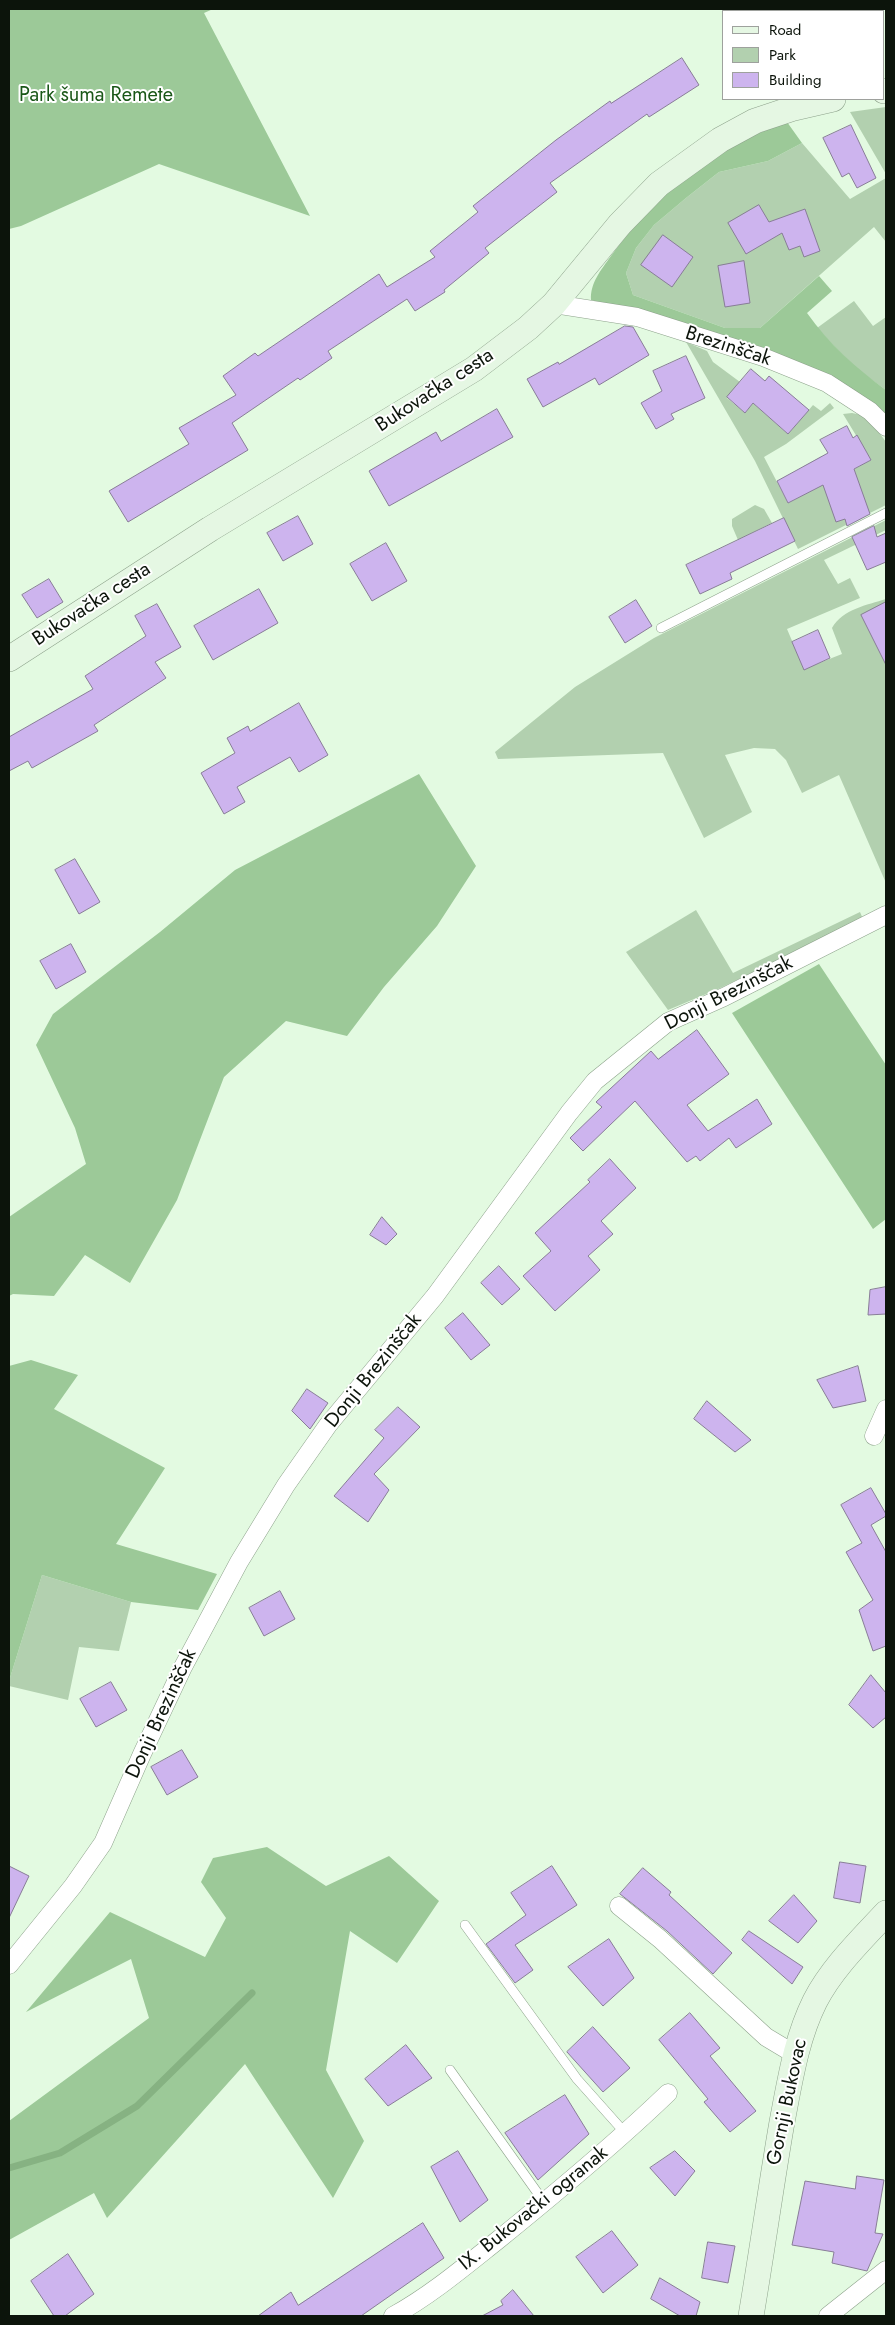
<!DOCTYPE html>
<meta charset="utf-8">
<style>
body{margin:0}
#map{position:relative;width:895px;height:2325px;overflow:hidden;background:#e3fae1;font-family:Jost,sans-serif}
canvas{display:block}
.frame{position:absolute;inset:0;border:10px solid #0c140b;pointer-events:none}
.legend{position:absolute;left:722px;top:10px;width:162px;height:90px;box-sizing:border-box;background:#fff;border:1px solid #9ea19d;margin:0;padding:6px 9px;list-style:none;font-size:15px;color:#0c140b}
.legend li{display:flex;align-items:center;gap:10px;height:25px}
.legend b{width:25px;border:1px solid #9ea19d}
</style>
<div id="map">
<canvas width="895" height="2325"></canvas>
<div class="frame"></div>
<ul class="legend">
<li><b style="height:6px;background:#e5f7e3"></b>Road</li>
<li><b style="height:14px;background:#b2d0af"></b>Park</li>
<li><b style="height:14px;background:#cdb4ee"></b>Building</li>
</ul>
</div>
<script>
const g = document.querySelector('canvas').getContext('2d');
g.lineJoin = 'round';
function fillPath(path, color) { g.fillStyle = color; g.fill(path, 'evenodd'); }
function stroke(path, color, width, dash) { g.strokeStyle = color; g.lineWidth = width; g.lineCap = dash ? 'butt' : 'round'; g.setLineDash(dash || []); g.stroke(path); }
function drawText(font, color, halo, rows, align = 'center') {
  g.font = font + ' Jost,sans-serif'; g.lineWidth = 4; g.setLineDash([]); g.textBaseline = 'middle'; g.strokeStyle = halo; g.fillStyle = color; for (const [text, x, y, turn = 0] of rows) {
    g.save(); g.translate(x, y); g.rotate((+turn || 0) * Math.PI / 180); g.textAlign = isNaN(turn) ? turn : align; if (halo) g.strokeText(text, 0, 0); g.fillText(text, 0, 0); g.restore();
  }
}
const green = new Path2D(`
 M 886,107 L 886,174 L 850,112 Z
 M 802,143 L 850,199 L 886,178 L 886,242 L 874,227 L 760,328 L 725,328 L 633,295 L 626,273 L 636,248 L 654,225 L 686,198 L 719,172 L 768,161 Z
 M 854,301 L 873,326 L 886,317 L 886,390 L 855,368 L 817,328 Z
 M 686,342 L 707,351 L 713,362 L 740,382 L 727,398 L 745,413 L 753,403 L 788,434 L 813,405 L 821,411 L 830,403 L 834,408 L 786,444 L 764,457 L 788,503 L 816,488 L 804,466 L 822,456 L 835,479 L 871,460 L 843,414 L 852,413 L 862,415 L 875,427 L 886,442 L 886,505 L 798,549 L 755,461 Z
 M 755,505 L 764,509 L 772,523 L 738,540 L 732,526 L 732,519 Z
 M 886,520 L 886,530 L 824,560 L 838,584 L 850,578 L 860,598 L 787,629 L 804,669 L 842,654 L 832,628 C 843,609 867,605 886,599 L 886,883 L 839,775 L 802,793 L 786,760 L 775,749 L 754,748 L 725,755 L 752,812 L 704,838 L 663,753 L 498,759 L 495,752 L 575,687 L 654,638 Z
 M 696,910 L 733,973 L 860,912 L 863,919 L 718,989 L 668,1010 L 626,952 Z
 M 42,1575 L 131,1602 L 119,1651 L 79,1647 L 68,1700 L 9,1686 L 9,1681 Z`);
const forest = new Path2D(`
 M 9,9 L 213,9 L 204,13 L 310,216 L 159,164 L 21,226 L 9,229 Z
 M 787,122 L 802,143 L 768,161 L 719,172 L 686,198 L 654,225 L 636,248 L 626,273 L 633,295 L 725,328 L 760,328 L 819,276 L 832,291 L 807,313 C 829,344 856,368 886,390 L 886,416 L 836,379 L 743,343 L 591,300 C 590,283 601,270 611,256 C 655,195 715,147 787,122 Z
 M 419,774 L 476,866 L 437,926 L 384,987 L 347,1036 L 286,1021 L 224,1077 L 177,1200 L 130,1283 L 85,1255 L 54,1296 L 13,1294 L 9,1296 L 9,1217 L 86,1164 L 75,1128 L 36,1045 L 53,1014 L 160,932 L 235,870 Z
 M 819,964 L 886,1065 L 886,1219 L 873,1229 L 732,1013 Z
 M 31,1360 L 78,1375 L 54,1409 L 165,1468 L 116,1544 L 217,1574 L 198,1610 L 131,1602 L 42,1575 L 9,1681 L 9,1366 Z
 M 267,1847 L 326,1886 L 389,1856 L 439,1901 L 397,1963 L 350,1931 L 326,2070 L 364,2141 L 333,2198 L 245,2064 L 107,2218 L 94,2193 L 9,2240 L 9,2121 L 149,2018 L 131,1959 L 26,2012 L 110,1912 L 205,1957 L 226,1918 L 201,1882 L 213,1858 Z`);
const stream = new Path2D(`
 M 9,2168 L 60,2153 L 137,2106 L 252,1993`);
const building = new Path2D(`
 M 682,58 L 699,85 L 649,117 L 647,114 L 550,183 L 557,192 L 485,248 L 489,253 L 444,290 L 445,292 L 415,311 L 407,299 L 328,351 L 332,358 L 300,380 L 298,378 L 232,423 L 248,450 L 128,522 L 109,491 L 189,444 L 179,428 L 236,395 L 223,376 L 255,353 L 258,356 L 379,274 L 387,287 L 435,257 L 430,251 L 478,212 L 473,206 L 556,140 L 610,101 L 611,103 Z
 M 851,125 L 876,178 L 857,188 L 849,173 L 842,177 L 823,138 Z
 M 759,205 L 769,222 L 805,209 L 820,251 L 804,257 L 800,246 L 789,250 L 782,233 L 746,254 L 728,223 Z
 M 663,235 L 693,257 L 672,287 L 641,265 Z
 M 744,261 L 750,303 L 725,307 L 718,266 Z
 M 625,326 L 633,327 L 649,355 L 599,385 L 595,378 L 543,407 L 527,379 L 558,362 L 559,364 Z
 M 686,356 L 705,398 L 671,414 L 674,419 L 656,429 L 641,403 L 662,391 L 653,371 Z
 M 751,369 L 765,381 L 769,376 L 809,410 L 788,434 L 753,403 L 745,413 L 727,397 Z
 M 497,409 L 513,437 L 389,506 L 369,471 L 436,432 L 441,441 Z
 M 847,426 L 853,438 L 857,435 L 871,460 L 854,469 L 870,514 L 847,526 L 845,519 L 836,522 L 823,485 L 788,503 L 777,481 L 828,453 L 820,440 Z
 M 298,516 L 313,544 L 283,561 L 267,533 Z
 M 784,518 L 795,541 L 730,573 L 732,579 L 700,594 L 686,565 Z
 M 874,526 L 877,537 L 886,533 L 886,562 L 867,570 L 852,537 Z
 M 386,543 L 407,581 L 372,601 L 350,564 Z
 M 49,579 L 63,602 L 37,618 L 22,595 Z
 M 259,589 L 278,623 L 213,660 L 194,626 Z
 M 636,600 L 652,626 L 625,643 L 609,617 Z
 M 886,602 L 886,665 L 861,615 Z
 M 157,604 L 181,647 L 155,662 L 166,678 L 94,725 L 98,731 L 32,768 L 28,761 L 9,771 L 9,737 L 93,689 L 85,676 L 146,636 L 135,616 Z
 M 818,630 L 830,658 L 804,670 L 792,642 Z
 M 299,703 L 328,755 L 299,772 L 290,757 L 237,787 L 245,802 L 224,814 L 201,773 L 235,753 L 227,738 L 248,726 L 250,731 Z
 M 75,859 L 100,902 L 79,914 L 55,870 Z
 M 71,944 L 86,972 L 56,989 L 40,961 Z
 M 697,1030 L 729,1074 L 687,1105 L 708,1131 L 757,1099 L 772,1124 L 736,1148 L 729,1138 L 700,1161 L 696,1156 L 687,1162 L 635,1101 L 583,1151 L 570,1138 L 602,1107 L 596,1102 L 651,1051 L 658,1059 Z
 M 610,1159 L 636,1188 L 601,1221 L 613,1234 L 588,1256 L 600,1270 L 555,1311 L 523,1276 L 551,1251 L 535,1233 L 590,1182 L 588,1180 Z
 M 382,1217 L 397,1234 L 386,1245 L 370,1235 Z
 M 499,1266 L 520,1289 L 502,1305 L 481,1283 Z
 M 886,1287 L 886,1314 L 868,1315 L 870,1290 Z
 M 463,1313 L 490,1345 L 471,1360 L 445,1328 Z
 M 858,1366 L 866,1401 L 833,1408 L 817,1380 Z
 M 307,1389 L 328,1403 L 310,1429 L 292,1411 Z
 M 707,1401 L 751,1440 L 735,1452 L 694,1419 Z
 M 398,1407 L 420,1427 L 374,1474 L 389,1490 L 368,1522 L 334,1496 L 384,1438 L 375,1430 Z
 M 871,1488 L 886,1514 L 886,1516 L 871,1525 L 886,1552 L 886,1646 L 873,1651 L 859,1610 L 873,1600 L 846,1552 L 862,1543 L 841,1505 Z
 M 280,1591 L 295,1619 L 264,1636 L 249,1608 Z
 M 871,1675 L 886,1693 L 886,1717 L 873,1728 L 849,1705 Z
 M 111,1682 L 127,1710 L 96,1727 L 80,1699 Z
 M 182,1750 L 198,1777 L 167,1795 L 151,1767 Z
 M 840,1862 L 866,1866 L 860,1903 L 834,1898 Z
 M 9,1866 L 29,1876 L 9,1918 Z
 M 552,1866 L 577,1905 L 515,1945 L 533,1970 L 515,1983 L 486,1944 L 526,1915 L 511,1893 Z
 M 643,1868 L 671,1892 L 669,1895 L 732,1953 L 713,1974 L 667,1931 L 620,1894 Z
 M 794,1895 L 817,1921 L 798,1943 L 769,1921 Z
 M 749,1931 L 803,1967 L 792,1984 L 742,1940 Z
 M 609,1939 L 634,1978 L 603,2006 L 568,1967 Z
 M 690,2013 L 720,2048 L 710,2056 L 756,2111 L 730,2132 L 704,2102 L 708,2099 L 659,2040 Z
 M 593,2027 L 630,2068 L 603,2092 L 567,2052 Z
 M 406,2045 L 432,2078 L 388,2106 L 365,2079 Z
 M 565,2095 L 589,2134 L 538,2180 L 505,2133 Z
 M 458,2151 L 488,2200 L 460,2222 L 431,2167 Z
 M 675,2151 L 695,2171 L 675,2196 L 650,2168 Z
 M 857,2176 L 884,2180 L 875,2233 L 883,2234 L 867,2271 L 832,2263 L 834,2252 L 792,2245 L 805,2181 L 855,2189 Z
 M 423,2223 L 444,2258 L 361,2316 L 258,2316 L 291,2292 L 298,2305 Z
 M 612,2231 L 638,2265 L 603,2293 L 576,2257 Z
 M 708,2242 L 735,2246 L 728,2283 L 702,2278 Z
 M 68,2254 L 94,2294 L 65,2316 L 54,2316 L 31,2281 Z
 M 660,2278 L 700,2302 L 696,2316 L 680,2316 L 651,2299 Z
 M 513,2290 L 534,2316 L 482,2316 L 503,2305 L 501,2301 Z`);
const lane = new Path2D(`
 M 661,628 L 886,513
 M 465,1925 L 577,2079 L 626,2134
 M 450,2070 L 544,2202`);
const street = new Path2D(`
 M 554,304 L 637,317 L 763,357 L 827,383 L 870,411 L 886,427
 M 874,1436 L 886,1409
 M 619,1906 L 660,1939 L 766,2037 L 796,2055
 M 9,1965 L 73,1886 L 103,1843 L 142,1754 L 183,1667 L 239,1562 L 286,1485 L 328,1425 L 435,1296 L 569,1113 L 595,1081 L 668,1022 L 724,997 L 886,915
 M 393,2316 C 431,2295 464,2267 498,2240 C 556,2193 614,2145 668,2093
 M 828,2316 L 886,2270`);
const secondary = new Path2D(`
 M 884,91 L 886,91
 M 9,659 L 210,529 L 474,369 L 528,328 L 554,304 L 620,224 L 659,184 L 720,140 L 755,121 L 794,108 L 833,99
 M 751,2316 C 762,2251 771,2186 782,2122 C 790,2081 796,2039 815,2001 C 832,1968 861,1940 886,1913`);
const parkNames = [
 ["Park šuma Remete",96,96]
];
const streetNames = [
 ["Brezinščak",728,347,18],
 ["Bukovačka cesta",435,391,-33],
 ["Bukovačka cesta",92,605,-33],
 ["Donji Brezinščak",729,994,-27],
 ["Donji Brezinščak",374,1371,-51],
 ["Donji Brezinščak",162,1714,-65],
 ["Gornji Bukovac",788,2102,-78],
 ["IX. Bukovački ogranak",534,2209,-39]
];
fillPath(green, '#b2d0af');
fillPath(forest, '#9cc998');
stroke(stream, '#86b282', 7);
fillPath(building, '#cdb4ee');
stroke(building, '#887d97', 1);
stroke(lane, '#8da28b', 10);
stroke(street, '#8da28b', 19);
stroke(secondary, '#8da28b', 26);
stroke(lane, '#fff', 9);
stroke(street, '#fff', 18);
stroke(secondary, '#e5f7e3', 25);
drawText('20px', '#1a5718', '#fff', parkNames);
drawText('20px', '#0c140b', '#fff', streetNames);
</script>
